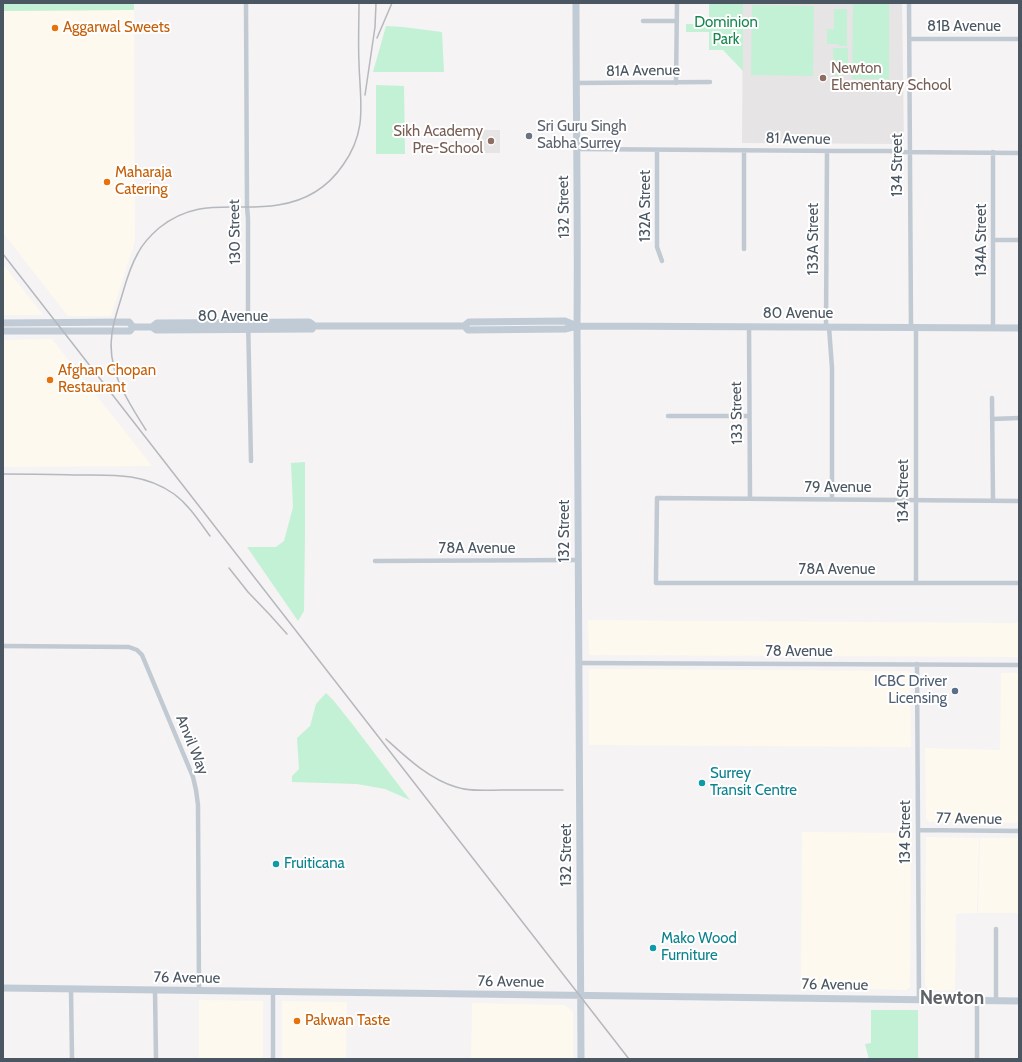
<!DOCTYPE html>
<style>
body{margin:0}
#map{position:relative;width:1022px;height:1062px;overflow:hidden;background:#f5f3f3;font-family:Cabin,sans-serif}
canvas{display:block}
.frame{position:absolute;inset:0;border:4px solid #4a5661;pointer-events:none}
</style>
<div id="map">
<canvas width="1022" height="1062"></canvas>
<div class="frame"></div>
</div>
<script>
const g = document.querySelector('canvas').getContext('2d');
g.lineJoin = 'round';
function fillPath(path, color) { g.fillStyle = color; g.fill(path, 'evenodd'); }
function stroke(path, color, width, dash) { g.strokeStyle = color; g.lineWidth = width; g.lineCap = dash ? 'butt' : 'round'; g.setLineDash(dash || []); g.stroke(path); }
function drawText(font, color, halo, rows, align = 'center') {
  g.font = font + ' Cabin,sans-serif'; g.lineWidth = 4; g.setLineDash([]); g.textBaseline = 'middle'; g.strokeStyle = halo; g.fillStyle = color; for (const [text, x, y, turn = 0] of rows) {
    g.save(); g.translate(x, y); g.rotate((+turn || 0) * Math.PI / 180); g.textAlign = isNaN(turn) ? turn : align; if (halo) g.strokeText(text, 0, 0); g.fillText(text, 0, 0); g.restore();
  }
}
const commercial = new Path2D(`
 M 134,10 L 135,241 L 111,316 L 68,316 L 3,233 L 3,11 Z
 M 3,264 L 43,315 L 3,315 Z
 M 52,339 L 152,466 L 3,467 L 3,340 Z
 M 588,620 L 1019,623 L 1019,657 L 590,655 L 589,653 Z
 M 589,669 L 907,671 L 910,673 L 911,747 L 589,745 Z
 M 1001,673 L 1019,673 L 1019,823 L 929,822 L 926,820 L 925,748 L 1000,750 Z
 M 802,832 L 911,833 L 910,987 L 906,990 L 801,988 Z
 M 926,837 L 979,838 L 977,913 L 956,914 L 955,990 L 928,991 L 925,985 Z
 M 980,838 L 1019,838 L 1019,913 L 978,913 Z
 M 199,1000 L 263,1001 L 263,1059 L 199,1059 Z
 M 282,1001 L 347,1002 L 346,1059 L 282,1059 Z
 M 472,1003 L 565,1005 L 573,1012 L 573,1059 L 471,1059 Z`);
const education = new Path2D(`
 M 743,3 L 902,3 L 904,144 L 742,143 Z
 M 482,130 L 500,130 L 500,153 L 482,153 Z`);
const green = new Path2D(`
 M 3,3 L 134,3 L 134,10 L 3,11 Z
 M 709,3 L 743,3 L 743,71 L 723,50 L 709,50 L 709,32 L 686,32 L 686,24 L 709,24 Z
 M 853,3 L 889,3 L 889,79 L 852,79 Z
 M 752,5 L 814,6 L 813,76 L 751,75 Z
 M 834,9 L 847,9 L 847,46 L 839,46 L 838,44 L 827,44 L 827,29 L 834,29 Z
 M 386,26 L 403,27 L 442,32 L 444,72 L 373,72 Z
 M 833,48 L 848,48 L 848,75 L 834,76 Z
 M 376,85 L 404,86 L 405,154 L 376,154 Z
 M 305,462 L 305,531 L 304,611 L 298,621 L 247,547 L 276,547 L 284,541 L 293,507 L 291,463 Z
 M 326,693 L 334,701 L 353,725 L 410,800 L 385,789 L 357,784 L 292,782 L 292,776 L 299,769 L 297,738 L 310,726 L 316,704 Z
 M 871,1010 L 918,1010 L 918,1059 L 869,1059 L 865,1044 L 871,1043 Z`);
const minor = new Path2D(`
 M 246,3 L 247,206 L 248,219 L 248,318 L 251,461
 M 909,3 L 911,327
 M 643,21 L 677,21
 M 910,39 L 1019,39
 M 576,83 L 710,82
 M 676,83 L 677,3
 M 576,149 L 841,151 L 890,151 L 895,152 L 1019,153
 M 657,150 L 657,247 L 662,261
 M 993,152 L 993,327
 M 994,240 L 1019,240
 M 744,249 L 744,150
 M 749,327 L 750,499
 M 826,327 L 827,151
 M 829,327 L 832,368 L 832,499
 M 916,327 L 916,582
 M 992,398 L 993,500
 M 668,416 L 749,416
 M 992,419 L 1019,418
 M 1019,501 L 657,498 L 656,578 L 656,583 L 1019,583
 M 375,561 L 578,560
 M 3,646 L 129,647 L 137,650 L 142,655 L 193,777 L 196,790 L 198,805 L 199,991
 M 579,663 L 1019,665
 M 917,664 L 919,1000
 M 918,830 L 1019,831
 M 71,989 L 72,1059
 M 155,990 L 156,1059
 M 273,992 L 273,1059
 M 977,1001 L 977,1059
 M 996,1001 L 996,929`);
const secondary = new Path2D(`
 M 576,3 C 576,111 578,218 577,326 L 581,1059
 M 3,323 L 129,322 L 133,327
 M 464,326 L 469,322 L 565,321 L 577,326
 M 152,327 L 157,323 L 309,322 L 312,324 L 314,326
 M 3,331 L 130,331 L 133,327 L 152,327 L 156,330 L 312,329 L 314,326 L 464,326 L 468,330 L 565,329 L 577,326 L 1019,328
 M 3,988 L 1019,1001`);
const rail = new Path2D(`
 M 377,38 L 392,3
 M 365,95 L 375,27 L 376,3
 M 3,254 C 212,522 420,791 629,1059
 M 146,430 C 128,401 106,370 112,333 C 114,319 119,306 123,292 C 127,278 131,265 138,253 C 143,243 151,235 159,228 C 199,196 234,212 278,205 C 305,201 328,187 343,165 C 368,130 360,102 359,63 C 358,43 359,23 359,3
 M 3,474 C 27,474 50,474 74,475 C 110,475 143,472 174,494 C 189,505 199,521 210,536
 M 229,568 L 248,592 L 270,615 L 287,634
 M 386,739 C 407,758 429,779 456,787 C 471,792 487,790 502,790 C 522,790 543,790 563,790`);
const markers = [
 [55,28,4,"#e8710a"],
 [823,78,4,"#8d6e63"],
 [529,136,4,"#6b7280"],
 [491,141,4,"#8d6e63"],
 [107,182,4,"#e8710a"],
 [50,380,4,"#e8710a"],
 [955,691,4,"#5c6f8a"],
 [702,783,4,"#0f9aa8"],
 [276,864,4,"#0f9aa8"],
 [653,948,4,"#0f9aa8"],
 [297,1021,4,"#e8710a"]
];
const parkNames = [
 ["Dominion",726,23],
 ["Park",726,40]
];
const streetNames = [
 ["81B Avenue",964,27],
 ["81A Avenue",643,71,-1],
 ["81 Avenue",798,139,1],
 ["134 Street",898,165,-90],
 ["132A Street",646,206,-90],
 ["132 Street",564,207,-91],
 ["130 Street",235,232,-91],
 ["133A Street",814,239,-90],
 ["134A Street",982,240,-90],
 ["80 Avenue",798,314],
 ["80 Avenue",233,317],
 ["133 Street",737,413,-91],
 ["79 Avenue",838,488],
 ["134 Street",904,491,-90],
 ["132 Street",565,531,-90],
 ["78A Avenue",477,549],
 ["78A Avenue",837,570],
 ["78 Avenue",799,652],
 ["Anvil Way",192,745,68],
 ["77 Avenue",969,819,1],
 ["134 Street",906,832,-90],
 ["132 Street",567,855,-90],
 ["76 Avenue",187,978,1],
 ["76 Avenue",511,982,1],
 ["76 Avenue",835,985,1]
];
const foodNames = [
 ["Aggarwal Sweets",63,28],
 ["Maharaja",115,173],
 ["Catering",115,190],
 ["Afghan Chopan",58,371],
 ["Restaurant",58,388],
 ["Pakwan Taste",305,1021]
];
const educationNames = [
 ["Newton",831,69],
 ["Elementary School",831,86],
 ["Sikh Academy",483,132,"right"],
 ["Pre-School",483,149,"right"]
];
const worshipNames = [
 ["Sri Guru Singh",537,127],
 ["Sabha Surrey",537,144]
];
const serviceNames = [
 ["ICBC Driver",947,682],
 ["Licensing",947,699]
];
const cultureNames = [
 ["Surrey",710,774],
 ["Transit Centre",710,791],
 ["Fruiticana",284,864],
 ["Mako Wood",661,939],
 ["Furniture",661,956]
];
const districtNames = [
 ["Newton",952,998]
];
fillPath(commercial, '#fdf9ef');
fillPath(education, '#e6e4e5');
fillPath(green, '#c3f1d5');
stroke(minor, '#c1cad2', 4.5);
stroke(secondary, '#c1cbd6', 7);
stroke(rail, '#b5b8bd', 1.5);
for (const [x, y, r, color] of markers) { const dot = new Path2D(); dot.arc(x, y, r, 0, 2 * Math.PI); g.fillStyle = color; g.fill(dot); stroke(dot, '#fff', 1.5); }
drawText('15px', '#17864f', '#fff', parkNames);
drawText('15px', '#4a5661', '#fff', streetNames);
drawText('15px', '#c56008', '#fff', foodNames, 'left');
drawText('15px', '#785e54', '#fff', educationNames, 'left');
drawText('15px', '#5b616d', '#fff', worshipNames, 'left');
drawText('15px', '#4e5e75', '#fff', serviceNames, 'right');
drawText('15px', '#0d838f', '#fff', cultureNames, 'left');
drawText('bold 19px', '#5f6368', '#fff', districtNames);
</script>
